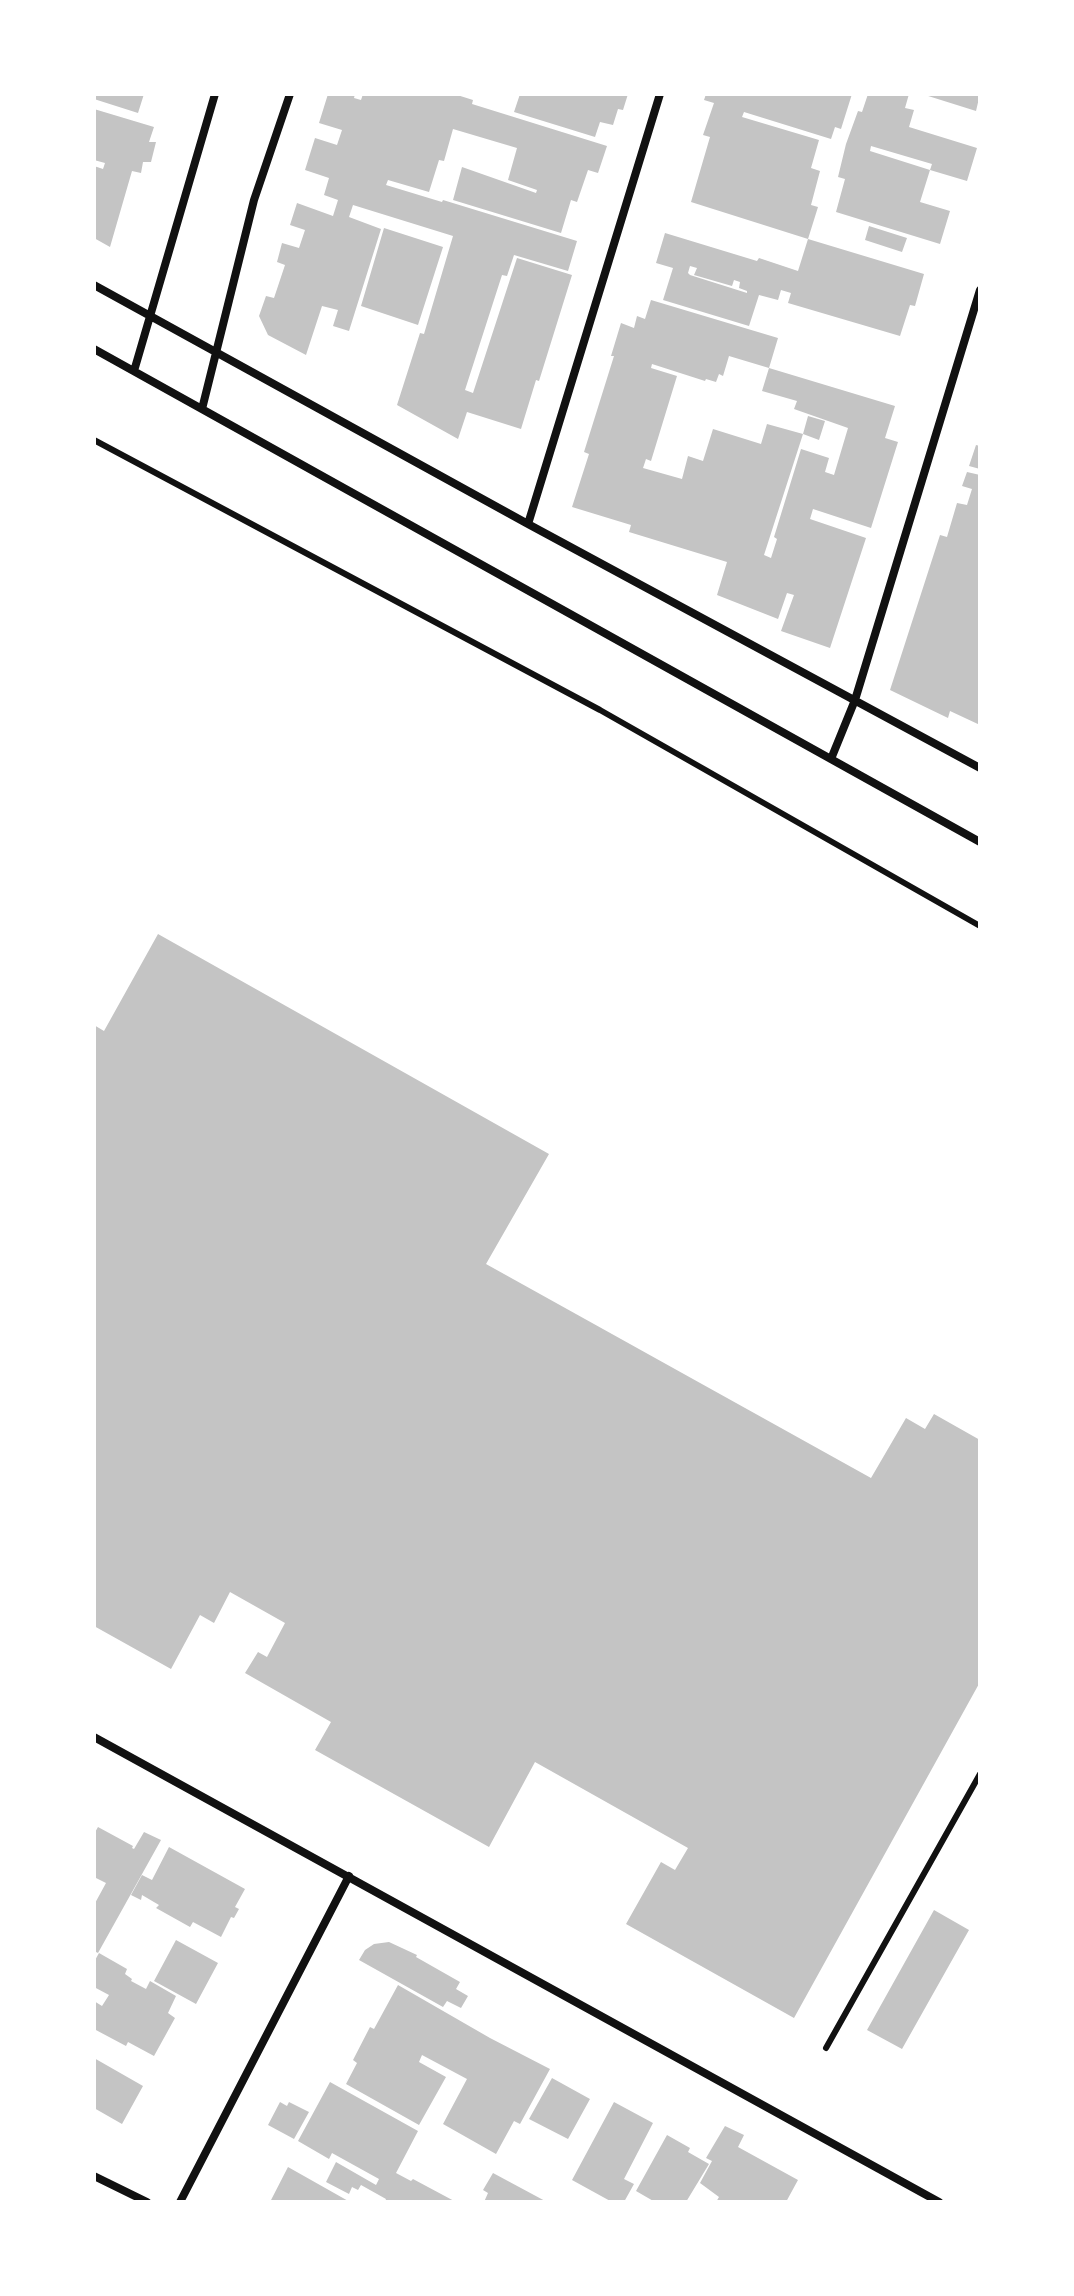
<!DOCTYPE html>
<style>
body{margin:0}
#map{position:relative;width:1074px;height:2296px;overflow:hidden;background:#fff;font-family:"PT Sans Narrow",sans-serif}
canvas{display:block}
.frame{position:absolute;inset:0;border:96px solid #fff;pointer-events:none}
</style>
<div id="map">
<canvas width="1074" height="2296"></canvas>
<div class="frame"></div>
</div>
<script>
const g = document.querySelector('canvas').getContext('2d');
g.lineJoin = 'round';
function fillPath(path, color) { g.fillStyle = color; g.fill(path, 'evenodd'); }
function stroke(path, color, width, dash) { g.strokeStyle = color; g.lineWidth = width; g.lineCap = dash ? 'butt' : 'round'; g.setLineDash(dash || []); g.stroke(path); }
const building = new Path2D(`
 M 94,94 L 144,94 L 138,113 L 94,99 Z
 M 328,94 L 355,94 L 354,98 L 361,100 L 363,94 L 454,94 L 473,100 L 472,104 L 607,146 L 598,173 L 588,170 L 577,202 L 571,200 L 561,233 L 453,200 L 462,167 L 536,193 L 537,190 L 508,180 L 517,148 L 453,129 L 444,161 L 439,160 L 429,192 L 388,180 L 386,185 L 442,202 L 443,200 L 577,241 L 568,271 L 514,255 L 507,276 L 502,275 L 465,390 L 473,393 L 517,258 L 572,275 L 539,381 L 536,380 L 521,429 L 467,412 L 458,439 L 397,405 L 420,333 L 424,334 L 453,236 L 353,205 L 349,217 L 381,229 L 349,331 L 333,326 L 338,310 L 322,306 L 306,355 L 268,335 L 259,316 L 266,296 L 274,298 L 285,265 L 277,262 L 282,243 L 299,248 L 305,230 L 290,225 L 297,203 L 333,216 L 338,200 L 324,195 L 329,178 L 305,170 L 315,138 L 337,145 L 342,130 L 319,123 Z
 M 520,94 L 628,94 L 623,110 L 618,109 L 613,125 L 600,122 L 595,137 L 514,112 Z
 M 706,94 L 852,94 L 841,129 L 835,127 L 831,139 L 744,112 L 742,117 L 819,140 L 811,168 L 820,171 L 811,205 L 818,207 L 808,239 L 691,202 L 710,137 L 703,135 L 714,103 L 704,100 Z
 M 868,94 L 909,94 L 905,108 L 914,110 L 909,127 L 977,148 L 967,181 L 930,170 L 932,164 L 871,146 L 870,151 L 930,170 L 920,202 L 950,211 L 940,244 L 836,212 L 845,179 L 838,177 L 846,144 L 858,111 L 862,112 Z
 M 980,94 L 976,111 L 925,95 L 925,94 Z
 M 94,109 L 154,127 L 149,142 L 156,142 L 151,162 L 143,162 L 141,173 L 132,171 L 110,247 L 94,238 L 94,166 L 103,169 L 105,163 L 94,160 Z
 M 869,226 L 907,238 L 902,252 L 865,240 Z
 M 384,228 L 443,247 L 418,325 L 361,306 Z
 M 665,233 L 757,261 L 759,258 L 798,271 L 808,239 L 924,274 L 915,306 L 910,305 L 900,336 L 788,303 L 791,293 L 781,290 L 778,300 L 759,295 L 749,326 L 663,300 L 673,268 L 656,263 ZM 690,266 L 697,268 L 694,275 L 732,286 L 734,280 L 740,282 L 739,288 L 747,291 L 747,293 L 690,275 L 688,273 Z
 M 651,300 L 778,338 L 769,368 L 729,356 L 723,376 L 719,374 L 716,382 L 706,379 L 705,381 L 652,364 L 651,368 L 677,376 L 651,461 L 646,459 L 643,468 L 682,479 L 688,456 L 703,461 L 713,429 L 761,444 L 767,424 L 803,434 L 764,555 L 771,558 L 777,539 L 774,537 L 801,449 L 829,458 L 825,472 L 834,475 L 848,428 L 794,409 L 797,401 L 762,391 L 769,368 L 895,406 L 885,438 L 898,442 L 871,528 L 813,509 L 810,519 L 866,538 L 830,648 L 781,631 L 794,595 L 787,593 L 778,619 L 717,595 L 727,562 L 629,532 L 631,525 L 572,507 L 589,454 L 584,452 L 614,356 L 611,356 L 621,323 L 634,328 L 637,316 L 645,319 Z
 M 808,416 L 825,421 L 819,440 L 803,434 Z
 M 976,445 L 980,446 L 980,469 L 969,466 Z
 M 967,472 L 980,475 L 980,725 L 950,711 L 948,718 L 890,690 L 940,535 L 947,537 L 957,503 L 967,505 L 972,489 L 962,486 Z
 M 158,934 L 549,1154 L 486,1264 L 871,1478 L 906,1418 L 925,1429 L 934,1414 L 980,1440 L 980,1682 L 794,2018 L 626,1924 L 661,1862 L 675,1870 L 688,1848 L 535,1762 L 489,1847 L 315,1750 L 331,1722 L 245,1673 L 258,1652 L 267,1657 L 285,1623 L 230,1592 L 214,1623 L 200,1615 L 171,1669 L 94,1626 L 94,1025 L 104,1031 Z
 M 98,1827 L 133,1846 L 132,1848 L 134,1849 L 144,1832 L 161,1840 L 98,1953 L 94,1951 L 94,1905 L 106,1883 L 94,1877 L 94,1834 Z
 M 169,1847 L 245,1889 L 235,1907 L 239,1909 L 234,1918 L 231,1917 L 221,1937 L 193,1922 L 190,1927 L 156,1908 L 159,1905 L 142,1895 L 141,1900 L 131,1895 L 142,1875 L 152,1880 Z
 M 934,1910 L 969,1930 L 902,2049 L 867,2030 Z
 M 176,1940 L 218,1963 L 196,2004 L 154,1981 Z
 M 389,1942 L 417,1955 L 416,1957 L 460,1982 L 456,1989 L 468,1996 L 461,2008 L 447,2001 L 443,2007 L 359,1960 L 365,1950 L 374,1944 Z
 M 99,1953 L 127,1969 L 125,1974 L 132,1979 L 131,1981 L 146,1989 L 150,1981 L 176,1996 L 168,2013 L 175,2018 L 154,2056 L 128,2042 L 126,2046 L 94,2029 L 94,2001 L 102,2006 L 109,1995 L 94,1987 L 94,1962 Z
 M 398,1985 L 490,2038 L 550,2069 L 520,2124 L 514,2121 L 496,2154 L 443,2124 L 467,2079 L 422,2055 L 419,2062 L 446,2077 L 419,2125 L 346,2084 L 357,2063 L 353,2060 L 370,2027 L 374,2029 Z
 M 94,2058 L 143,2086 L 122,2124 L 94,2108 Z
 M 552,2078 L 590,2099 L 568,2139 L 529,2119 Z
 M 330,2082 L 418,2131 L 396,2173 L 411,2181 L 413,2179 L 456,2202 L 385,2202 L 386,2199 L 361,2185 L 358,2190 L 352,2187 L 349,2194 L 326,2182 L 336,2162 L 376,2185 L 379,2179 L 332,2153 L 329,2159 L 298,2141 Z
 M 280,2102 L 287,2106 L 289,2102 L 309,2112 L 294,2139 L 268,2125 Z
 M 614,2102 L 653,2123 L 624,2179 L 634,2184 L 624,2202 L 612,2202 L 572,2180 Z
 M 725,2126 L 744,2135 L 738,2147 L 798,2180 L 786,2202 L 716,2202 L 719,2197 L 700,2183 L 712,2161 L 706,2158 Z
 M 667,2135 L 690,2148 L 688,2152 L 709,2164 L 686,2202 L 655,2202 L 636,2191 Z
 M 288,2167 L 350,2202 L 270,2202 Z
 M 493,2173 L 547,2202 L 484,2202 L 488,2193 L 483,2190 Z`);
const service = new Path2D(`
 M 94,440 L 600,710 L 980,926
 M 826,2048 L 980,1774`);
const minor = new Path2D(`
 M 94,285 L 528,524 L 980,768
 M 94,349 L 980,842
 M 134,371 L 215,94
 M 202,409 L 254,200 L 290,94
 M 528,524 L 660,94
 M 831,759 L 855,700 L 980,290
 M 94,1737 L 939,2202
 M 94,2176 L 147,2202
 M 180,2202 L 349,1876`);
fillPath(building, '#c4c4c4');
stroke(service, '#111', 6);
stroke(minor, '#111', 8);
</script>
